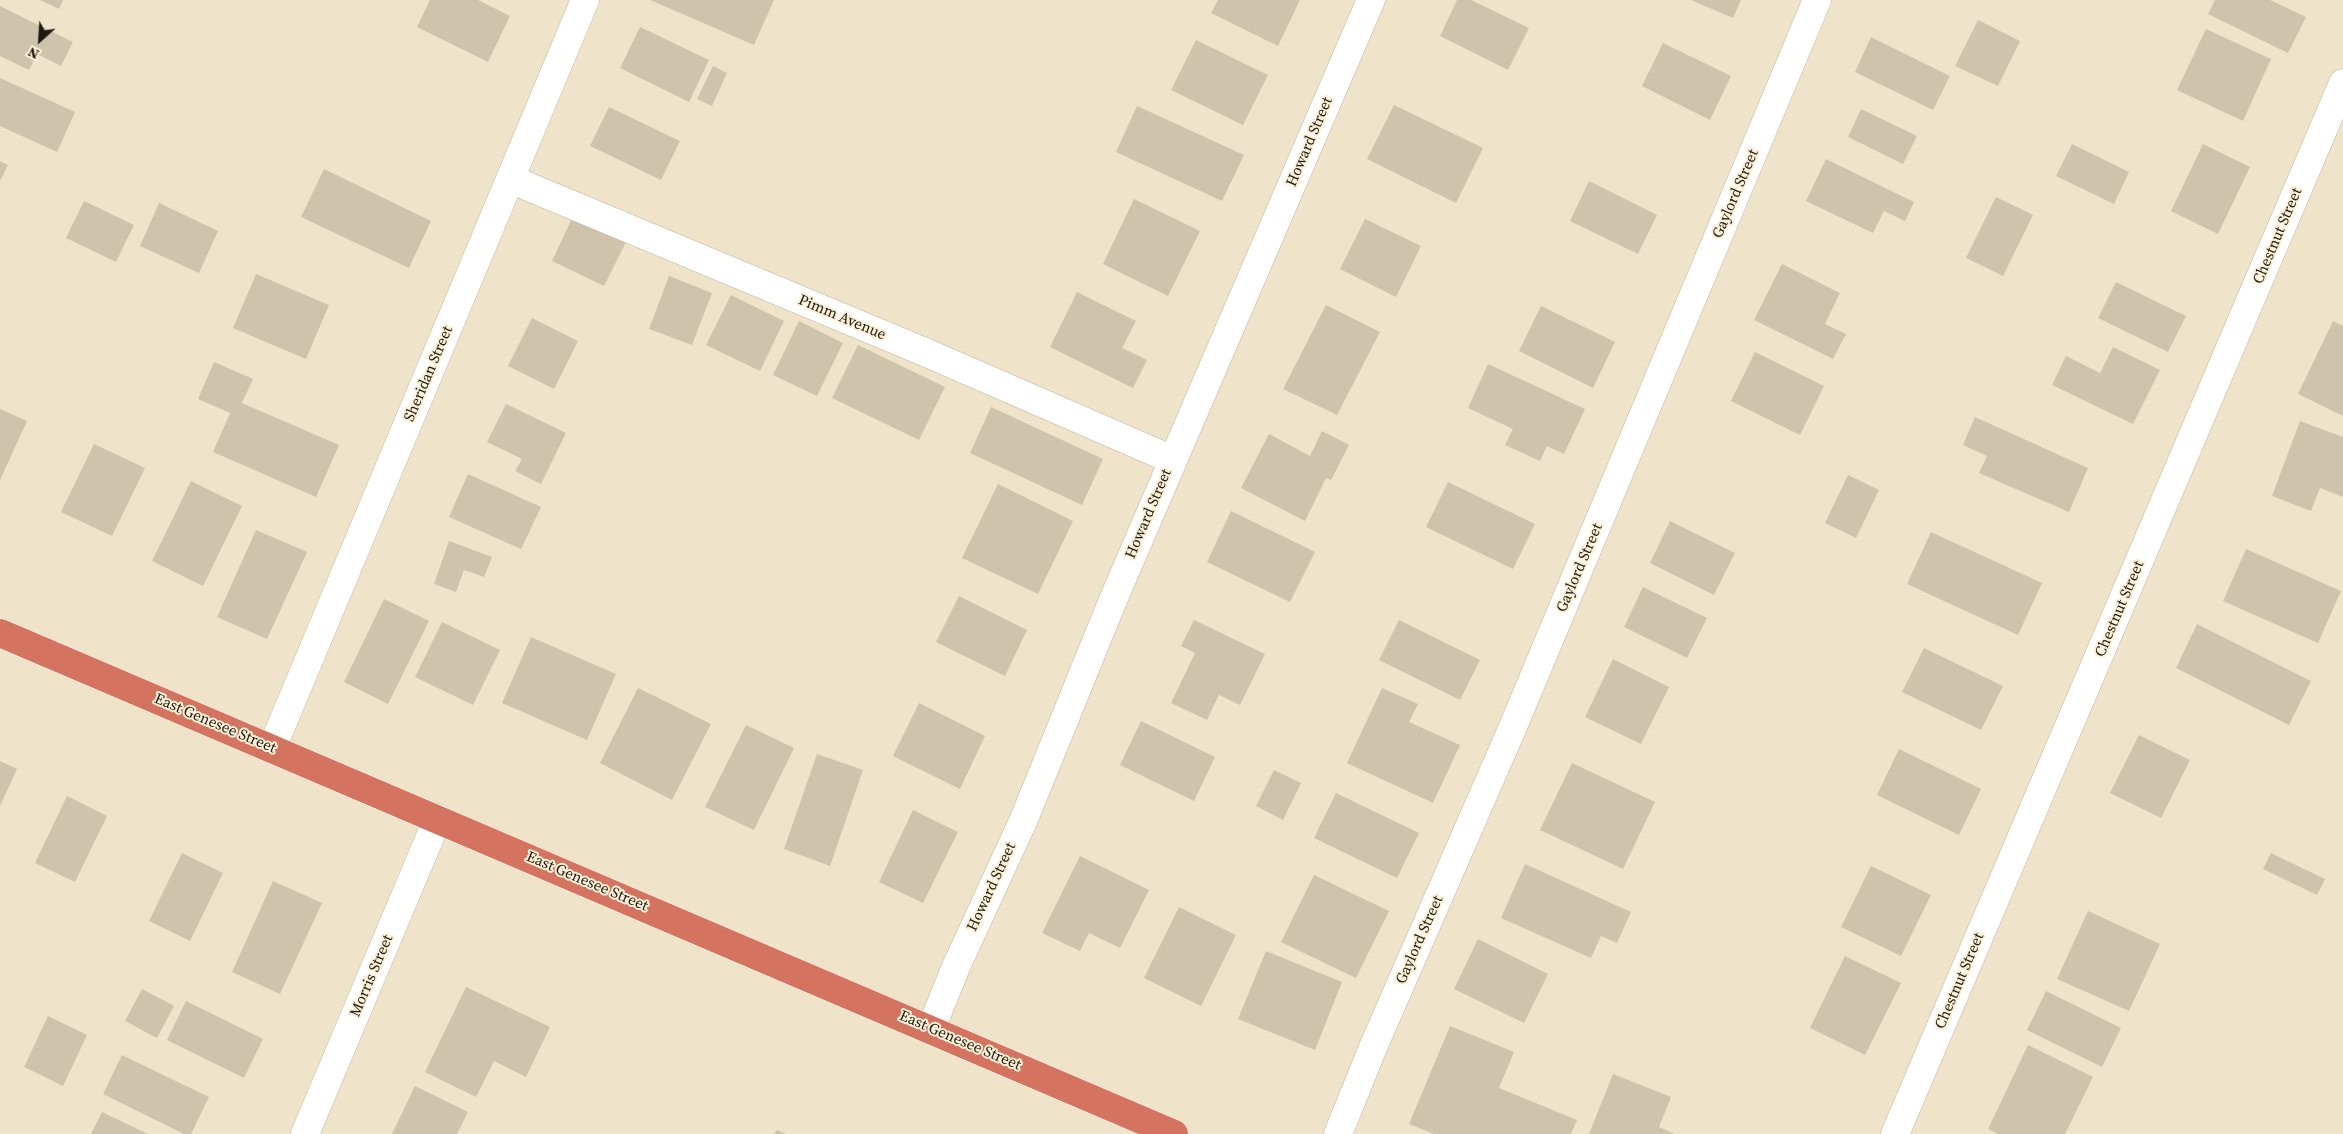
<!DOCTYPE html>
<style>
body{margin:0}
#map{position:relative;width:2343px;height:1134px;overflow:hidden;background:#efe4ca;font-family:"Source Serif 4",serif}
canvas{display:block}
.north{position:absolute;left:15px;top:15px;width:50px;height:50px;-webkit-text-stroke:4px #fcf1d7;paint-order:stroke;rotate:206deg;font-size:14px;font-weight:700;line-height:20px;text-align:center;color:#1d1a11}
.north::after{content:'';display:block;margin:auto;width:18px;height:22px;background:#1d1a11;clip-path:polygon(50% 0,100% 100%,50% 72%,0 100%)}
</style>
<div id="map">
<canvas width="2343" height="1134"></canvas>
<div class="north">N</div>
</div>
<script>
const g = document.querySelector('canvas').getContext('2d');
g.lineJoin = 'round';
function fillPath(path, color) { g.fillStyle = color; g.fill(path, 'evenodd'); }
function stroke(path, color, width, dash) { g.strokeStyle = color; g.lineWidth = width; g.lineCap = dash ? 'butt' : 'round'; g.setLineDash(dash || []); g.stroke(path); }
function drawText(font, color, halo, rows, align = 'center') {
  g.font = font + ' "Source Serif 4",serif'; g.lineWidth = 4; g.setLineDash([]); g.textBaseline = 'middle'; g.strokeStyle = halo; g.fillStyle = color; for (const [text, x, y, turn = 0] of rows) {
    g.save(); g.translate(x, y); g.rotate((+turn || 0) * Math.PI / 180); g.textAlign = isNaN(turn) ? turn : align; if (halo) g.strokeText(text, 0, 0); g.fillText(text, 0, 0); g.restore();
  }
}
const building = new Path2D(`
 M 40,0 L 63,0 L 59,9 Z
 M 430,0 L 478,0 L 510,16 L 488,62 L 417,27 Z
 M 650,0 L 774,0 L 754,45 Z
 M 1218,0 L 1300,0 L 1278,46 L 1211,13 Z
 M 1457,0 L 1471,0 L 1529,28 L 1508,70 L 1440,36 Z
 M 1691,0 L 1741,0 L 1733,18 Z
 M 2215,0 L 2270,0 L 2306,17 L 2288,53 L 2208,14 Z
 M 0,6 L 73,42 L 61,66 L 37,54 L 29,70 L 0,56 Z
 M 1978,20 L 2020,41 L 1998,86 L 1955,66 Z
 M 640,27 L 709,60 L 689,102 L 620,68 Z
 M 2206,29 L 2271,59 L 2243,121 L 2177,90 Z
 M 1871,37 L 1950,76 L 1933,110 L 1855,72 Z
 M 1196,40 L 1268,75 L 1243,125 L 1171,90 Z
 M 1663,43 L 1731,76 L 1710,120 L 1642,86 Z
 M 713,66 L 727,73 L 712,106 L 697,99 Z
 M 0,78 L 75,112 L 57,152 L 0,126 Z
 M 1394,105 L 1483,148 L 1456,203 L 1367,159 Z
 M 1137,106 L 1244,155 L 1222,201 L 1116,152 Z
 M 609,107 L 680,141 L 661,180 L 590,146 Z
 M 1861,109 L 1917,136 L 1903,164 L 1848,137 Z
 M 2072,144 L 2129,172 L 2114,204 L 2056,176 Z
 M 2203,144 L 2250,167 L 2218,234 L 2171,211 Z
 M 1826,159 L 1914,202 L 1905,221 L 1884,211 L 1873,233 L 1806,201 Z
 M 0,161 L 8,165 L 0,181 Z
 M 324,169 L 431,221 L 409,268 L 301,217 Z
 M 1589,181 L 1657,215 L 1638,254 L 1570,221 Z
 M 1996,197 L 2033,215 L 2003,276 L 1966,258 Z
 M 1134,199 L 1200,231 L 1168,296 L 1103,264 Z
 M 84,201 L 134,225 L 116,262 L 66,238 Z
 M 159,203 L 218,231 L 199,273 L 140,246 Z
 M 573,216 L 626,242 L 604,286 L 552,261 Z
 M 1365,219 L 1421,246 L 1396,297 L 1340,269 Z
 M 1782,264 L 1840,293 L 1825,324 L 1846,334 L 1833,359 L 1754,320 Z
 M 256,274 L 329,305 L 306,359 L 233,328 Z
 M 669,276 L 712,293 L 692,345 L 649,329 Z
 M 2116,282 L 2186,316 L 2168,352 L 2098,318 Z
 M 1077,292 L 1136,321 L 1122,348 L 1147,360 L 1133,388 L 1050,347 Z
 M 731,295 L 784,321 L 760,371 L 706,345 Z
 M 1326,305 L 1380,332 L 1337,415 L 1283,389 Z
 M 1541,306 L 1615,342 L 1593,388 L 1519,351 Z
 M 532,318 L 578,341 L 554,389 L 508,366 Z
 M 799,321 L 843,343 L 817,396 L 773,375 Z
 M 2333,321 L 2343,326 L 2343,416 L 2298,394 Z
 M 858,345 L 945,387 L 919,440 L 832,398 Z
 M 2113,347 L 2160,370 L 2133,424 L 2052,385 L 2066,356 L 2100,373 Z
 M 1755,352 L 1824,386 L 1800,435 L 1731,401 Z
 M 214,362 L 253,379 L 242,403 L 339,445 L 316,497 L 213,452 L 230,413 L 198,399 Z
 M 1488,364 L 1585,409 L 1564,454 L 1547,446 L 1540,461 L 1505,445 L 1513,429 L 1468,408 Z
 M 506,404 L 566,433 L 541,484 L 515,471 L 522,459 L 487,442 Z
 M 991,407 L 1103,459 L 1082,505 L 970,453 Z
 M 0,409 L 27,421 L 0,480 Z
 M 1975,417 L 2088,468 L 2069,512 L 1979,473 L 1987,456 L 1963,445 Z
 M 2300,421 L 2343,437 L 2343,497 L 2320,488 L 2311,511 L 2272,496 Z
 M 1322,431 L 1349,445 L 1331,480 L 1326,478 L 1305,521 L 1241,488 L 1269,434 L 1310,456 Z
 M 94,444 L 145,468 L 112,536 L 61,512 Z
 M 468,474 L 541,507 L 521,549 L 449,517 Z
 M 1848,475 L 1879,490 L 1856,538 L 1825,523 Z
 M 191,481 L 242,506 L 203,586 L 152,561 Z
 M 1448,482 L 1535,524 L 1513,569 L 1426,527 Z
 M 998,484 L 1073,521 L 1038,594 L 962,558 Z
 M 1231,511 L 1315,552 L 1290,602 L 1207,562 Z
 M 1670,521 L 1735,553 L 1714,595 L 1650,563 Z
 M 256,530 L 307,552 L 267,639 L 217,617 Z
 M 1931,532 L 2042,583 L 2018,635 L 1907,584 Z
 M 449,541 L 492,557 L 484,577 L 464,570 L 456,592 L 434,584 Z
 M 2246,549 L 2341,591 L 2318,643 L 2223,601 Z
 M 1643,587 L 1707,618 L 1687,658 L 1624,627 Z
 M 959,596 L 1027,630 L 1005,676 L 936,642 Z
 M 384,599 L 429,621 L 388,704 L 344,682 Z
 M 1194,620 L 1265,654 L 1240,705 L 1219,695 L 1207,720 L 1171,703 L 1195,653 L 1181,646 Z
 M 1399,620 L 1480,660 L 1460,700 L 1379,660 Z
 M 442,622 L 500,650 L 473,705 L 415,677 Z
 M 2197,624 L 2311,681 L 2289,725 L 2176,668 Z
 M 531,637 L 616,674 L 587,740 L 502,703 Z
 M 1924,648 L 2003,686 L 1981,730 L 1902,692 Z
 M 1613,659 L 1669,687 L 1641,744 L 1585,717 Z
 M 638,688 L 711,724 L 672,800 L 600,763 Z
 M 1382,688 L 1418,704 L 1409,722 L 1460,745 L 1433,803 L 1347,763 Z
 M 919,703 L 985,736 L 960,789 L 893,756 Z
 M 1141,721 L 1215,757 L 1194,801 L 1120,765 Z
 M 746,725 L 794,748 L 754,830 L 705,807 Z
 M 2139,735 L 2190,760 L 2161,818 L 2110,793 Z
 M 1899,749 L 1981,789 L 1959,835 L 1877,795 Z
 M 817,754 L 863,770 L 830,866 L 784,849 Z
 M 0,761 L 17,769 L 0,806 Z
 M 1572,763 L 1655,802 L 1623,869 L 1540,830 Z
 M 1274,770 L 1301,783 L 1283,820 L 1256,806 Z
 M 1336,793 L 1419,833 L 1397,878 L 1314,838 Z
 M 67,796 L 107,816 L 75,882 L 35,863 Z
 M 913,810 L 958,832 L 923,903 L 879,882 Z
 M 182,853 L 223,873 L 190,941 L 149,921 Z
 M 2271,853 L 2325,879 L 2317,895 L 2263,869 Z
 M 1080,856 L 1149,890 L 1120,948 L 1089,933 L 1080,951 L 1042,933 Z
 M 1525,864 L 1631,912 L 1617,943 L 1601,936 L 1591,958 L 1501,918 Z
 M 1871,866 L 1931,895 L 1901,956 L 1841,927 Z
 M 1314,875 L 1389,911 L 1356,978 L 1281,942 Z
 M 273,881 L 322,903 L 280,994 L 232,972 Z
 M 1179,907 L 1236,935 L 1201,1006 L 1144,978 Z
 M 2088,911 L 2160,944 L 2129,1011 L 2057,979 Z
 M 1478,939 L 1548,974 L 1524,1023 L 1454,989 Z
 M 1266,951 L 1342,982 L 1315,1050 L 1238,1019 Z
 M 1845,956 L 1901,983 L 1865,1055 L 1810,1028 Z
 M 466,987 L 550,1027 L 526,1077 L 494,1061 L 476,1097 L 425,1072 Z
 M 142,989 L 174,1006 L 157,1038 L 125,1021 Z
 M 2046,991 L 2121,1028 L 2102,1067 L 2027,1030 Z
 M 186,1001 L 263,1039 L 244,1078 L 167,1040 Z
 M 48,1016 L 87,1035 L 63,1086 L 24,1067 Z
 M 1450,1026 L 1514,1052 L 1499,1088 L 1577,1120 L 1571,1134 L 1434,1134 L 1409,1124 Z
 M 2028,1045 L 2093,1077 L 2065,1134 L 1998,1134 L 1988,1129 Z
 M 122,1055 L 209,1097 L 191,1134 L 184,1134 L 103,1094 Z
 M 1613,1074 L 1671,1097 L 1659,1127 L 1675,1134 L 1589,1134 Z
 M 415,1086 L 468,1112 L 457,1134 L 392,1134 Z
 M 102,1112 L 148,1134 L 91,1134 Z
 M 777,1130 L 786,1134 L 774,1134 Z`);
const street = new Path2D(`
 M 510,179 L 927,353 L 1173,460
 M 272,748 L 585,0
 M 931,1029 L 955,969 L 1024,819 L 1113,600 L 1371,0
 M 305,1134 L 438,818
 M 1338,1134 L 1374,1045 L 1512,729 L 1817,0
 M 1895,1134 L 2343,83`);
const highway = new Path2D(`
 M 0,633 L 1174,1134`);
const streetNames = [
 ["Howard Street",1310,142,-67],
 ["Gaylord Street",1736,194,-67],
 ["Chestnut Street",2278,236,-67],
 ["Pimm Avenue",842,318,23],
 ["Sheridan Street",429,374,-67],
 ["Howard Street",1149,514,-67],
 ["Gaylord Street",1580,568,-67],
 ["Chestnut Street",2120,609,-67],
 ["East Genesee Street",215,724,23],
 ["East Genesee Street",587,882,23],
 ["Howard Street",992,887,-65],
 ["Gaylord Street",1420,940,-66],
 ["Morris Street",372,976,-67],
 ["Chestnut Street",1960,981,-67],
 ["East Genesee Street",960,1041,23]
];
fillPath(building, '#cec4ab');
stroke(street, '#bfb59c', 29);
stroke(highway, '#fff', 29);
stroke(street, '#fff', 28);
stroke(highway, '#d4735f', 28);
drawText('15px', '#1d1a11', '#fcf1d7', streetNames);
</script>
